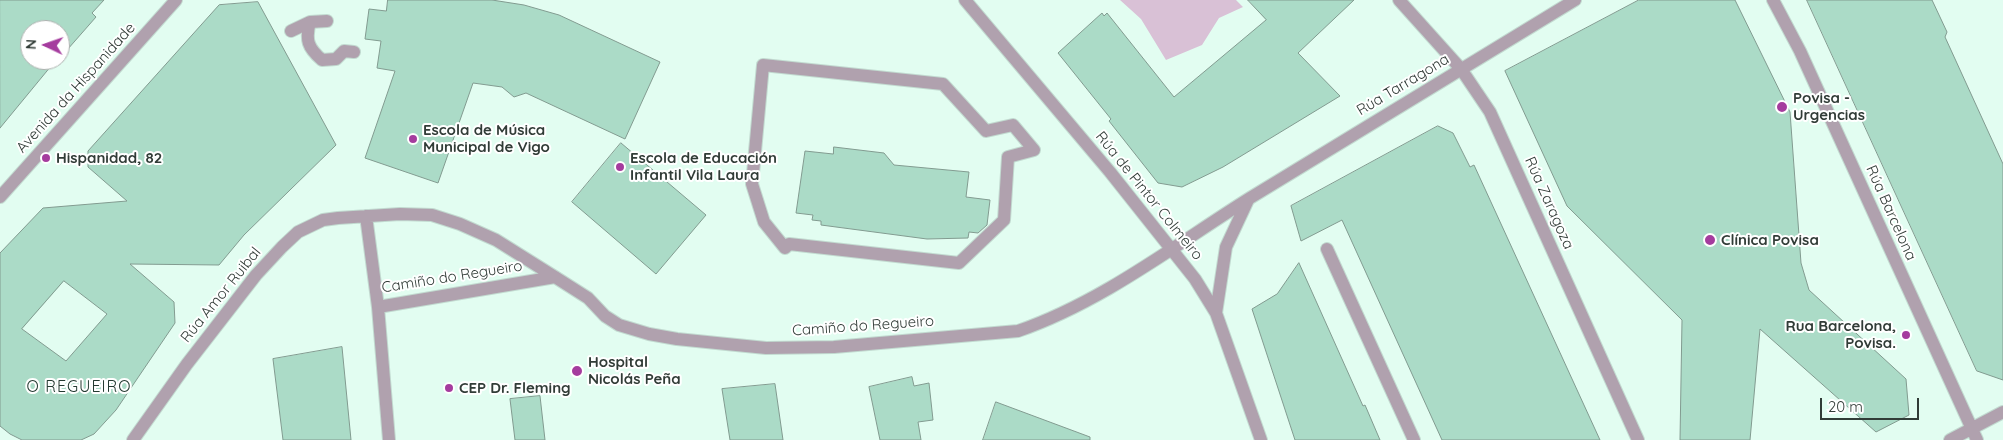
<!DOCTYPE html>
<meta charset="utf-8">
<style>
body{margin:0}
#map{position:relative;width:2003px;height:440px;overflow:hidden;background:#e2fdf1;font-family:Quicksand,sans-serif}
canvas{display:block}
.north{position:absolute;left:20px;top:20px;width:50px;height:50px;box-sizing:border-box;background:#fff;border:1px solid #adb1af;border-radius:50%;rotate:273deg;font-size:14px;font-weight:700;line-height:20px;text-align:center;color:#313c37}
.north::after{content:'';display:block;margin:auto;width:18px;height:22px;background:#a53c9e;clip-path:polygon(50% 0,100% 100%,50% 72%,0 100%)}
.scale{position:absolute;left:1820px;top:398px;width:99px;height:22px;box-sizing:border-box;border:2px solid #313c37;border-top:0;padding-left:6px;font-size:15px;line-height:18px;white-space:nowrap;color:#313c37;-webkit-text-stroke:4px #fff;paint-order:stroke}
</style>
<div id="map">
<canvas width="2003" height="440"></canvas>
<div class="north">N</div>
<div class="scale">20 m</div>
</div>
<script>
const g = document.querySelector('canvas').getContext('2d');
g.lineJoin = 'round';
function fillPath(path, color) { g.fillStyle = color; g.fill(path, 'evenodd'); }
function stroke(path, color, width, dash) { g.strokeStyle = color; g.lineWidth = width; g.lineCap = dash ? 'butt' : 'round'; g.setLineDash(dash || []); g.stroke(path); }
function drawText(font, color, halo, rows, align = 'center') {
  g.font = font + ' Quicksand,sans-serif'; g.lineWidth = 4; g.setLineDash([]); g.textBaseline = 'middle'; g.strokeStyle = halo; g.fillStyle = color; for (const [text, x, y, turn = 0] of rows) {
    g.save(); g.translate(x, y); g.rotate((+turn || 0) * Math.PI / 180); g.textAlign = isNaN(turn) ? turn : align; if (halo) g.strokeText(text, 0, 0); g.fillText(text, 0, 0); g.restore();
  }
}
const green = new Path2D(`
 M 1120,0 L 1236,0 L 1243,7 L 1219,18 L 1202,45 L 1166,60 L 1141,19 Z`);
const building = new Path2D(`
 M 0,0 L 104,0 L 92,13 L 96,17 L 60,58 L 60,30 L 30,30 L 30,60 L 56,60 L 0,128 Z
 M 388,0 L 492,0 L 524,5 L 559,15 L 660,62 L 625,139 L 526,93 L 514,97 L 502,87 L 473,83 L 438,183 L 365,158 L 395,71 L 377,68 L 381,41 L 365,39 L 369,9 L 386,11 Z
 M 1248,0 L 1354,0 L 1298,53 L 1340,96 L 1223,167 L 1182,187 L 1158,183 L 1109,121 L 1111,119 L 1058,53 L 1102,13 L 1104,16 L 1107,13 L 1174,97 L 1266,20 Z
 M 1639,0 L 1735,0 L 1790,112 L 1801,263 L 1809,290 L 1906,379 L 1909,415 L 1876,432 L 1760,329 L 1750,440 L 1680,440 L 1682,320 L 1567,206 L 1505,71 Z
 M 1807,0 L 1932,0 L 1947,32 L 1945,37 L 2003,164 L 2003,380 L 1977,371 Z
 M 258,2 L 336,145 L 244,235 L 219,265 L 130,264 L 174,302 L 175,323 L 116,410 L 94,434 L 81,440 L 22,440 L 10,434 L 0,426 L 0,253 L 43,208 L 127,201 L 88,167 L 88,151 L 219,5 ZM 64,281 L 107,314 L 66,361 L 22,329 Z
 M 1438,126 L 1453,133 L 1470,167 L 1474,165 L 1600,440 L 1442,440 L 1342,220 L 1301,241 L 1291,206 Z
 M 621,143 L 706,215 L 656,274 L 572,202 Z
 M 834,147 L 884,153 L 894,165 L 969,172 L 966,197 L 990,200 L 987,225 L 978,233 L 969,232 L 968,238 L 927,239 L 821,225 L 821,221 L 812,220 L 813,215 L 796,213 L 805,151 L 833,154 Z
 M 1299,263 L 1363,406 L 1365,405 L 1380,440 L 1295,440 L 1252,309 L 1277,294 Z
 M 342,347 L 351,440 L 283,440 L 273,359 Z
 M 912,377 L 914,386 L 929,383 L 933,420 L 918,422 L 921,440 L 880,440 L 869,387 Z
 M 775,384 L 783,440 L 730,440 L 722,389 Z
 M 540,396 L 545,440 L 515,440 L 510,399 Z
 M 996,402 L 1090,437 L 1090,440 L 983,440 Z`);
const pedestrian = new Path2D(`
 M 310,22 C 305,40 308,48 322,60 L 336,59 L 344,51 L 354,52
 M 291,31 L 310,22 L 327,21
 M 763,65 L 943,84 L 986,131 L 1013,125 L 1034,150 L 1008,157 L 1004,220 L 959,263 L 789,244 L 785,248 L 764,222 L 752,184 Z
 M 1327,249 L 1414,440`);
const minor = new Path2D(`
 M 965,0 L 1110,172 L 1195,279 L 1216,313 L 1261,440
 M 1399,0 L 1461,69 L 1490,112 L 1638,440
 M 1773,0 L 1800,51 L 1977,440
 M 0,197 L 176,0
 M 366,216 L 378,307 L 555,277
 M 378,307 L 389,440
 M 1216,313 L 1226,247 L 1248,200
 M 133,440 L 187,364 L 256,275 L 282,247 L 298,232 L 323,220 L 338,218 L 400,214 L 432,215 L 460,224 L 496,240 L 555,277 L 588,298 L 605,316 L 619,325 L 649,334 L 677,339 L 766,348 L 834,347 L 1018,331 C 1102,302 1175,245 1250,198 C 1358,131 1467,66 1575,0
 M 1950,440 L 2003,412`);
const markers = [
 [1782,107,6,"#a53c9e"],
 [413,139,5,"#a53c9e"],
 [46,158,5,"#a53c9e"],
 [620,167,5,"#a53c9e"],
 [1710,240,6,"#a53c9e"],
 [1906,335,5,"#a53c9e"],
 [577,371,6,"#a53c9e"],
 [449,388,5,"#a53c9e"]
];
const streetNames = [
 ["Rúa Tarragona",1403,85,-31],
 ["Avenida da Hispanidade",76,88,-48],
 ["Rúa de Pintor Colmeiro",1149,196,51],
 ["Rúa Zaragoza",1549,203,66],
 ["Rúa Barcelona",1891,213,66],
 ["Camiño do Regueiro",452,277,-9],
 ["Rúa Amor Ruibal",221,295,-51],
 ["Camiño do Regueiro",863,326,-4]
];
const poiNames = [
 ["Povisa -",1793,98],
 ["Urgencias",1793,115],
 ["Escola de Música",423,130],
 ["Municipal de Vigo",423,147],
 ["Hispanidad, 82",56,158],
 ["Escola de Educación",630,158],
 ["Infantil Vila Laura",630,175],
 ["Clínica Povisa",1721,240],
 ["Rua Barcelona,",1896,326,"right"],
 ["Povisa.",1896,343,"right"],
 ["Hospital",588,362],
 ["Nicolás Peña",588,379],
 ["CEP Dr. Fleming",459,388]
];
const neighbourhoodNames = [
 ["O REGUEIRO",79,387]
];
fillPath(green, '#d9c1d6');
fillPath(building, '#abdbc7');
stroke(building, '#829b90', 1);
stroke(pedestrian, '#c2dad0', 14);
stroke(minor, '#c2dad0', 14);
stroke(pedestrian, '#b0a1ae', 12);
stroke(minor, '#b0a1ae', 12);
for (const [x, y, r, color] of markers) { const dot = new Path2D(); dot.arc(x, y, r, 0, 2 * Math.PI); g.fillStyle = color; g.fill(dot); stroke(dot, '#fff', 2); }
drawText('15px', '#313c37', '#fff', streetNames);
drawText('bold 15px', '#313c37', '#fff', poiNames, 'left');
g.letterSpacing = '1px';
drawText('16px', '#243a31', '#fff', neighbourhoodNames);
g.letterSpacing = '0px';
</script>
